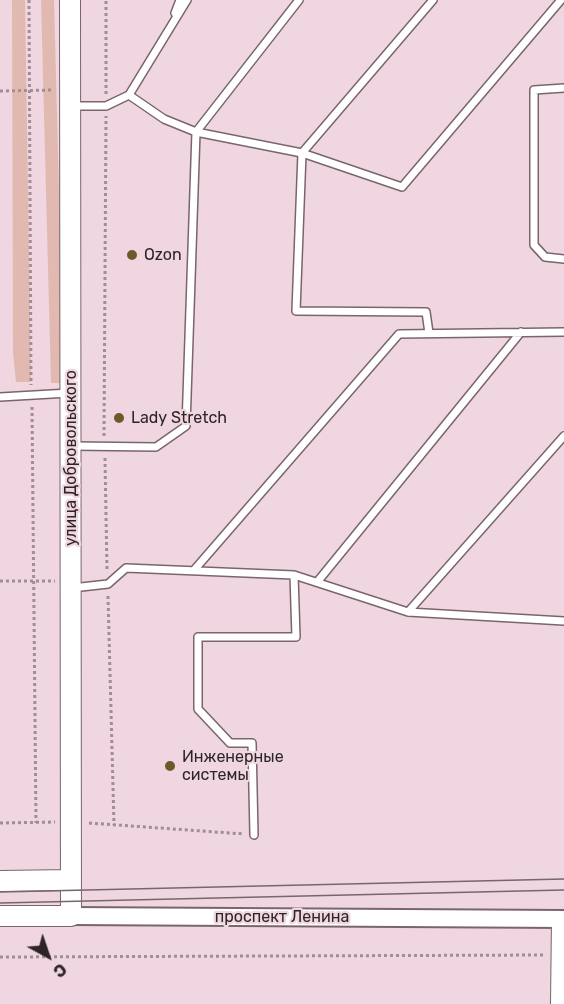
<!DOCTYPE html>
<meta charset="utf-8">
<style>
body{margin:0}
#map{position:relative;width:564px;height:1004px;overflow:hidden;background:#efd6e0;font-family:Rubik,sans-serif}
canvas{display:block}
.north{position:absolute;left:18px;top:926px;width:60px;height:60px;-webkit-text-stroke:4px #efd6e0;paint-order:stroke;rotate:140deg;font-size:16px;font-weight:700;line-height:24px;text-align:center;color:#2d2427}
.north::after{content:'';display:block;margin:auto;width:21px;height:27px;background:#2d2427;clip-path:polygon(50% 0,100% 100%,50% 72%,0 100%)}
</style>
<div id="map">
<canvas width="564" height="1004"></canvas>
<div class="north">С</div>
</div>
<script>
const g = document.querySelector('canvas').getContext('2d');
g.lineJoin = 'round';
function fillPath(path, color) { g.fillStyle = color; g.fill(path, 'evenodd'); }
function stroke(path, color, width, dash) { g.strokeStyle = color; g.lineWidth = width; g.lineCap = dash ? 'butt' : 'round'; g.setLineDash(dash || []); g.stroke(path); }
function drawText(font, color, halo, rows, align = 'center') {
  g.font = font + ' Rubik,sans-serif'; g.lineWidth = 4.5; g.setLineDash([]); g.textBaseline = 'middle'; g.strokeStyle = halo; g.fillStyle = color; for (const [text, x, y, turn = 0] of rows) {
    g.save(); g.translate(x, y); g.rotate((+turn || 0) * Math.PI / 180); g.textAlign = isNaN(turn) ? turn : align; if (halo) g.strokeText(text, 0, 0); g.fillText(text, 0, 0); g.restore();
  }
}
const green = new Path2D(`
 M 12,0 L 25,0 L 31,382 L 16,382 L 13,353 Z
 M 41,0 L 54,0 L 64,383 L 51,383 Z`);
const path = new Path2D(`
 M 29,0 L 31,385
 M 0,91 L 53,90
 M 106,94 L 106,0
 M 32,407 L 36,823
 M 104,436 L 106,116
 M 105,458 L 107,571
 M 0,581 L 55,581
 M 108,596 L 114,825
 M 0,823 L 55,822
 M 89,823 L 244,834
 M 0,957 L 544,955`);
const service = new Path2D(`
 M 175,13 L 180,0
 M 564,88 L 534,90 L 534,245 L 545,257 L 564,259
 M 129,95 L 164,119 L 196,132 L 302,153 L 433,0
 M 71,106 L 106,106 L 129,95 L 187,0
 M 429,333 L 426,312 L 296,311 L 302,153 L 402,187 L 561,0
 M 0,397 L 69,393
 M 73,446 L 156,447 L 186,426 L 196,132 L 299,0
 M 195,569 L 399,334 L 564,332
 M 318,581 L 521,332
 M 72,588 L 108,584 L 126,568 L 294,575 L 408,612 L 564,621
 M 408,612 L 564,436
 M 254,835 L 252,743 L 230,743 L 198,709 L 198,637 L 296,637 L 294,575`);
const minor = new Path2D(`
 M 558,1004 L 559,919`);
const tertiary = new Path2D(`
 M 71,916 L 564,919`);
const secondary = new Path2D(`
 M 0,881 L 71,880
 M 0,916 L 71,916 L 70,0`);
const tram = new Path2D(`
 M 0,892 L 564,879
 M 0,903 L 564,890`);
const markers = [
 [132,255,6,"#6d5a29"],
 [119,418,6,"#6d5a29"],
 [170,766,6,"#6d5a29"]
];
const poiNames = [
 ["Ozon",144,255],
 ["Lady Stretch",131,418],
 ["Инженерные",182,757],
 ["системы",182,775]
];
const streetNames = [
 ["улица Добровольского",71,458,-90],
 ["проспект Ленина",282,917]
];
fillPath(green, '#e2b9b1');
stroke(service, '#7a656d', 10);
stroke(minor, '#7a656d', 16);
stroke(tertiary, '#7a656d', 20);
stroke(secondary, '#7a656d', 22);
stroke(path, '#a08d95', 3, [3, 3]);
stroke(service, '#fff', 7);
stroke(minor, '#fff', 14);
stroke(tertiary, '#fff', 16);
stroke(secondary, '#fff', 20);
stroke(tram, '#76676c', 1.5);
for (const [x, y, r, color] of markers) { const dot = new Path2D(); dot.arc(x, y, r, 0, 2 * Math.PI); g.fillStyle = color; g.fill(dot); stroke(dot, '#efd6e0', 2); }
drawText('16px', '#2d2427', '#efd6e0', poiNames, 'left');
drawText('16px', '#2d2427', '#efd6e0', streetNames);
</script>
